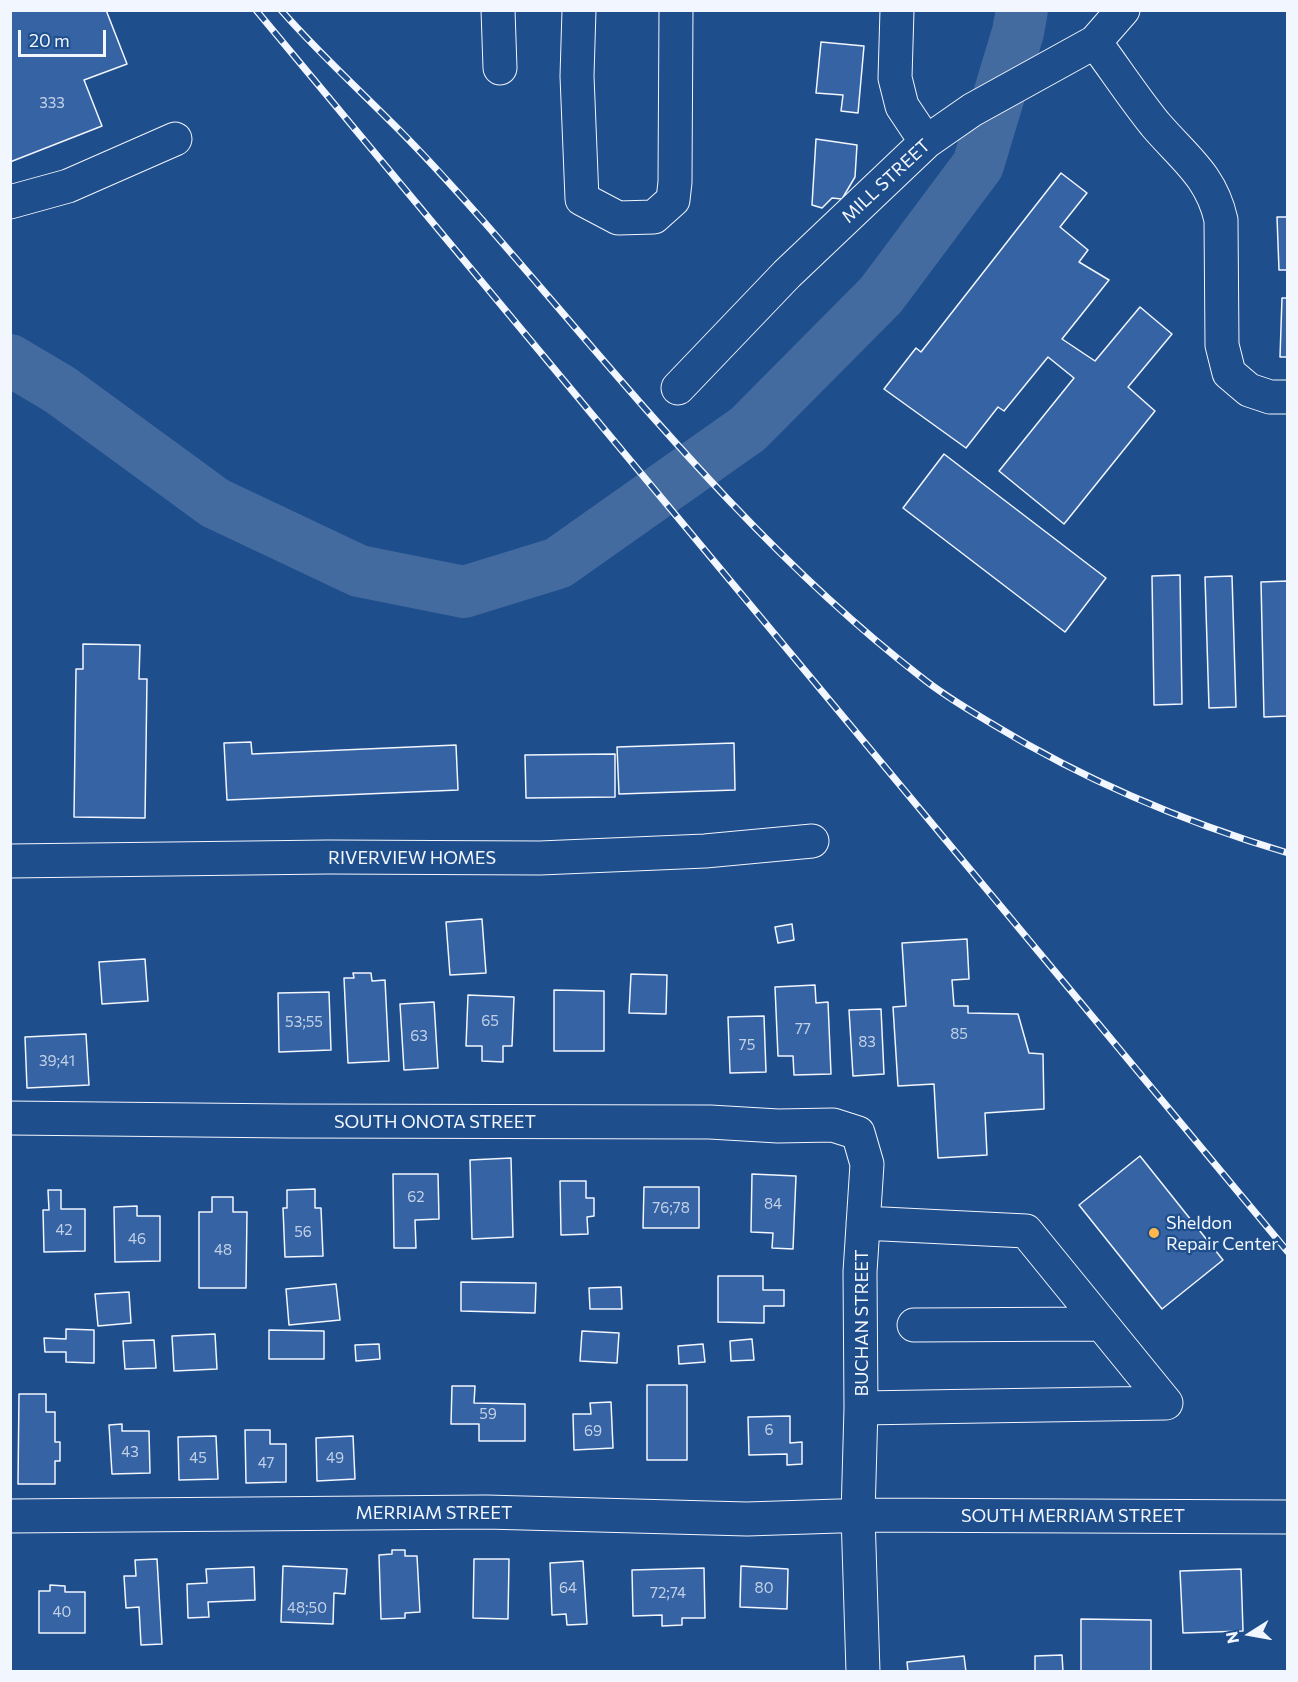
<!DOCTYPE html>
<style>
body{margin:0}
#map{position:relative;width:1298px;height:1682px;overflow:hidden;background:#1f4e8c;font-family:Commissioner,sans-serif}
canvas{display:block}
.frame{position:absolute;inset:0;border:12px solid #f2f6ff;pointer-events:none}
.north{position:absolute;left:1220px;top:1604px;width:60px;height:60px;-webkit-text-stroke:4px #1f4e8c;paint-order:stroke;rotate:259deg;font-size:16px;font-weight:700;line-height:24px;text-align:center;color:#f2f6ff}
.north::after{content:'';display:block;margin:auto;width:21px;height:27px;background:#f2f6ff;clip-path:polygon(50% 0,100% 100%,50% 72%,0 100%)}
.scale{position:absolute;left:18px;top:30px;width:88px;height:27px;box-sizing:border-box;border:3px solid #f2f6ff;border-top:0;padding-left:8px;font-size:18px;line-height:21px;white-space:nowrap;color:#f2f6ff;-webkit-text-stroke:4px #1f4e8c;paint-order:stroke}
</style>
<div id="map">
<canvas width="1298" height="1682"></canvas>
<div class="frame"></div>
<div class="north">N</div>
<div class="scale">20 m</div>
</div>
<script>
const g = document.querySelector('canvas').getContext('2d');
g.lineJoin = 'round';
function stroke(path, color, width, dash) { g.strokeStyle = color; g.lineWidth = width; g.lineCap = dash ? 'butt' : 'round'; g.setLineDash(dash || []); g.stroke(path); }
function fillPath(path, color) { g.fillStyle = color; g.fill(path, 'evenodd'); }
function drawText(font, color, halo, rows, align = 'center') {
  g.font = font + ' Commissioner,sans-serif'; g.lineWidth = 4.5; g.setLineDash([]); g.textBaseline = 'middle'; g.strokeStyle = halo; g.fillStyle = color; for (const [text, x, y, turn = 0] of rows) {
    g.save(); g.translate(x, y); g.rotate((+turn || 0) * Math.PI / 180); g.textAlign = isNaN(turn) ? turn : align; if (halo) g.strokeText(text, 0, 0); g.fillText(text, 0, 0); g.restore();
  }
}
const river = new Path2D(`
 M 10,360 L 59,389 L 215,503 L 359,571 L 464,592 L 558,563 L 748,429 L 881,295 L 978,165 L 1018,32 L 1022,10`);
const building = new Path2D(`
 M 10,10 L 106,10 L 127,64 L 84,80 L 102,126 L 10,162 Z
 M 821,42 L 864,46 L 858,113 L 841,111 L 843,95 L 816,93 Z
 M 816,139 L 857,145 L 855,177 L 842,199 L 832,198 L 822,208 L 812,205 Z
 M 1061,173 L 1087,193 L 1060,227 L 1088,250 L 1079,262 L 1109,280 L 1062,339 L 1095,361 L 1140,307 L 1172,334 L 1128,387 L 1155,411 L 1064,524 L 999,471 L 1074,378 L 1048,357 L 1004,411 L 998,407 L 966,448 L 884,389 L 916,348 L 921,352 Z
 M 1277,217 L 1288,217 L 1288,270 L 1279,270 Z
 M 1282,298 L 1288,298 L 1288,357 L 1280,357 Z
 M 944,454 L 1106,578 L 1065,632 L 903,508 Z
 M 1180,575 L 1182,704 L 1154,705 L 1152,576 Z
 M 1232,576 L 1236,707 L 1209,708 L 1205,577 Z
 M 1288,581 L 1288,716 L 1264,717 L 1261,582 Z
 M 83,644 L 140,645 L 139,679 L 147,679 L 145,818 L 74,817 L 76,669 L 83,669 Z
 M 251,742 L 252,754 L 456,745 L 458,790 L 227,800 L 224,743 Z
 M 734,743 L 735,790 L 619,794 L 617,747 Z
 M 615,754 L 615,797 L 526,798 L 525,755 Z
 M 482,919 L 486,973 L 450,975 L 446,922 Z
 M 792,924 L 794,940 L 778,943 L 775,927 Z
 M 967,939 L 969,979 L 952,980 L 954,1006 L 968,1006 L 968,1013 L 1018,1014 L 1029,1053 L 1043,1054 L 1044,1109 L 985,1113 L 987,1155 L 938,1158 L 934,1084 L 898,1086 L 893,1007 L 906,1006 L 902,943 Z
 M 145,959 L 148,1001 L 102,1004 L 99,962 Z
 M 353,973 L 371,973 L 372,981 L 385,980 L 389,1061 L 348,1063 L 344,978 L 354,978 Z
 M 631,974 L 667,975 L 666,1014 L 629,1013 Z
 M 815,985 L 816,1003 L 828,1002 L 831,1074 L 794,1075 L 793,1056 L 778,1056 L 775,987 Z
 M 554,990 L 604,991 L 604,1051 L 554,1051 Z
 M 329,992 L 331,1050 L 279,1052 L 278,993 Z
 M 468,995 L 514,997 L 512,1046 L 503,1046 L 503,1062 L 482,1061 L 482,1046 L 466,1046 Z
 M 434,1002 L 438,1068 L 404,1070 L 400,1004 Z
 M 881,1009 L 884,1074 L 853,1076 L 849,1010 Z
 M 764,1016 L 766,1072 L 730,1073 L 728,1017 Z
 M 86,1034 L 89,1085 L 27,1088 L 25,1037 Z
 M 1140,1156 L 1223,1260 L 1162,1309 L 1079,1205 Z
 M 511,1158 L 513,1237 L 472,1239 L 470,1160 Z
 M 393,1174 L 438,1174 L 439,1219 L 415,1220 L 416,1248 L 394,1248 Z
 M 752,1174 L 796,1176 L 793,1249 L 772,1248 L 773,1233 L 751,1232 Z
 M 560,1181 L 586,1181 L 586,1198 L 594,1198 L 594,1216 L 587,1217 L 588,1234 L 561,1235 Z
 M 644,1187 L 699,1187 L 699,1228 L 643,1228 Z
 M 315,1189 L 315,1208 L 321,1208 L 323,1256 L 285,1257 L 283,1208 L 287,1208 L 287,1190 Z
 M 48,1190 L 61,1190 L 61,1209 L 85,1209 L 85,1251 L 44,1252 L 43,1210 L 49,1210 Z
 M 212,1197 L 233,1197 L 233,1212 L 247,1212 L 246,1288 L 199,1288 L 199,1212 L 212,1212 Z
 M 137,1206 L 137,1216 L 160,1216 L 160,1261 L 115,1262 L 114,1207 Z
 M 718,1276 L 763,1276 L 763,1290 L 784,1290 L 784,1306 L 764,1306 L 764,1323 L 718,1322 Z
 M 461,1282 L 536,1283 L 535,1313 L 461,1311 Z
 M 336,1284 L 340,1320 L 289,1325 L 286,1289 Z
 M 621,1287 L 622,1309 L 590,1309 L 589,1288 Z
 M 129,1292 L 131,1323 L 98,1326 L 95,1294 Z
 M 66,1329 L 94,1330 L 94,1363 L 66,1362 L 66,1352 L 45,1352 L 44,1338 L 66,1339 Z
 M 269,1330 L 324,1331 L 324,1359 L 269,1359 Z
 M 582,1331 L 619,1333 L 617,1363 L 580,1361 Z
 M 215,1334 L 217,1369 L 174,1371 L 172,1336 Z
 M 752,1339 L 754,1360 L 731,1361 L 730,1341 Z
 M 154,1340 L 156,1368 L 125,1369 L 123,1341 Z
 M 379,1344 L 380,1359 L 356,1361 L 355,1345 Z
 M 703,1344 L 705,1362 L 679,1364 L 678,1346 Z
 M 647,1385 L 687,1385 L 687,1460 L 647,1460 Z
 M 452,1386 L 475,1386 L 474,1403 L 525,1404 L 525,1441 L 479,1441 L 479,1424 L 451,1424 Z
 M 19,1394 L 46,1394 L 46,1412 L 55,1412 L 55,1442 L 60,1442 L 60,1461 L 55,1461 L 55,1484 L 18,1484 Z
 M 611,1402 L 613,1448 L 574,1450 L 573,1414 L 591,1414 L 590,1403 Z
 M 790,1416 L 790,1443 L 802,1442 L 802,1464 L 787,1465 L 787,1454 L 749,1455 L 748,1417 Z
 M 122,1424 L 122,1431 L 149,1431 L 150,1473 L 112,1474 L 109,1425 Z
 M 245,1430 L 270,1430 L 270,1444 L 286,1444 L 286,1482 L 246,1483 Z
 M 216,1436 L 218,1479 L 179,1480 L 178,1437 Z
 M 353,1436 L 355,1479 L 317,1481 L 316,1438 Z
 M 392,1550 L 405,1550 L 405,1556 L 417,1556 L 420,1612 L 405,1613 L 405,1618 L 381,1619 L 379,1555 L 392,1554 Z
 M 157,1559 L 162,1644 L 141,1645 L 139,1607 L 126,1608 L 124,1576 L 136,1576 L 135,1560 Z
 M 474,1559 L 509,1559 L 508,1619 L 473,1618 Z
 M 583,1561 L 587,1624 L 567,1625 L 566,1614 L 552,1615 L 550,1563 Z
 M 283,1566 L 347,1569 L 345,1594 L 334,1593 L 333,1624 L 281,1622 Z
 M 741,1566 L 788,1569 L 787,1609 L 740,1607 Z
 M 254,1567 L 255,1600 L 208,1602 L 209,1617 L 188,1618 L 187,1584 L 207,1583 L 206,1569 Z
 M 704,1568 L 705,1618 L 682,1618 L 682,1625 L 662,1626 L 662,1615 L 633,1616 L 632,1570 Z
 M 1241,1569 L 1243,1631 L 1183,1633 L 1180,1571 Z
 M 50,1585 L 65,1586 L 65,1592 L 85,1592 L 85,1633 L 39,1633 L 39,1591 L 50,1591 Z
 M 1081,1619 L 1151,1620 L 1151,1672 L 1081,1672 Z
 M 1062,1655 L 1063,1672 L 1035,1672 L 1035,1656 Z
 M 964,1656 L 966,1672 L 908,1672 L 907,1662 Z`);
const minor = new Path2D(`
 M 498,10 L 500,68
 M 579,10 L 577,76 L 582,199 L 618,218 L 654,217 L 673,200 L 675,182 L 676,10
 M 897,10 L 895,78 L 902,106 L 926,142
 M 1095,42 C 1115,69 1134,98 1155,124 C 1183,157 1211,175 1221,220 L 1222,345 L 1229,373 L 1249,390 L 1270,397 L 1288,397
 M 10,202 L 68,186 L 175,139
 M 678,388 L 787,274 L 926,142 L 972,110 L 1095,42 L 1123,10
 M 10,861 L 328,857 L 540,858 L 705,851 L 812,841
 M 10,1118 L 289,1121 L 710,1122 L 778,1126 L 833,1125 L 858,1133 L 867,1164 L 860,1272 L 861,1408 L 858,1515 L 863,1672
 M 914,1325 L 1101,1324
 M 861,1408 L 1166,1403 L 1026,1231 L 863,1223
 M 10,1516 L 486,1512 L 747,1519 L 869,1515 L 1288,1517`);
const rail = new Path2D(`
 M 256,10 L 1288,1252
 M 281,10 C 315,49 353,84 389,120 C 423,153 454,188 485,223 C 623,381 754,548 921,677 C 943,695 969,710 994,725 C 1086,781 1184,822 1288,853`);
const markers = [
 [1154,1233,6,"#ffb74d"]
];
const numberNames = [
 ["333",52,103],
 ["65",490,1021],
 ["53;55",304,1022],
 ["77",803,1029],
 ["85",959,1034],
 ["63",419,1036],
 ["83",867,1042],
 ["75",747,1045],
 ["39;41",57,1061],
 ["62",416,1197],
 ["84",773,1204],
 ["76;78",671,1208],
 ["42",64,1230],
 ["56",303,1232],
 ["46",137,1239],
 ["48",223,1250],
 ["59",488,1414],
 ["6",769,1430],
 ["69",593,1431],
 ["43",130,1452],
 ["45",198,1458],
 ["49",335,1458],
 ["47",266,1463],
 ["64",568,1588],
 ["80",764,1588],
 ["72;74",668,1593],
 ["48;50",307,1608],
 ["40",62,1612]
];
const streetNames = [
 ["MILL STREET",886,181,-43],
 ["RIVERVIEW HOMES",412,858],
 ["SOUTH ONOTA STREET",435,1122],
 ["BUCHAN STREET",862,1323,-90],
 ["MERRIAM STREET",434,1513],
 ["SOUTH MERRIAM STREET",1073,1516]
];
const poiNames = [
 ["Sheldon",1166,1223],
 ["Repair Center",1166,1244]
];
stroke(river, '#446ba0', 52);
fillPath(building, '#3563a3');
stroke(building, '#f2f6ff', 1.5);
stroke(minor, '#f2f6ff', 35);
stroke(minor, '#1f4e8c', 33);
stroke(rail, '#f2f6ff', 7);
stroke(rail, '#1f4e8c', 4.5, [14]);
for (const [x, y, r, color] of markers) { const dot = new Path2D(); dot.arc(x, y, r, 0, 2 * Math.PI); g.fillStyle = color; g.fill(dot); stroke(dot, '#1f4e8c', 2); }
drawText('15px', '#c3d1e8', null, numberNames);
drawText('18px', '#f2f6ff', '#1f4e8c', streetNames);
drawText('18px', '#f2f6ff', '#1f4e8c', poiNames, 'left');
</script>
